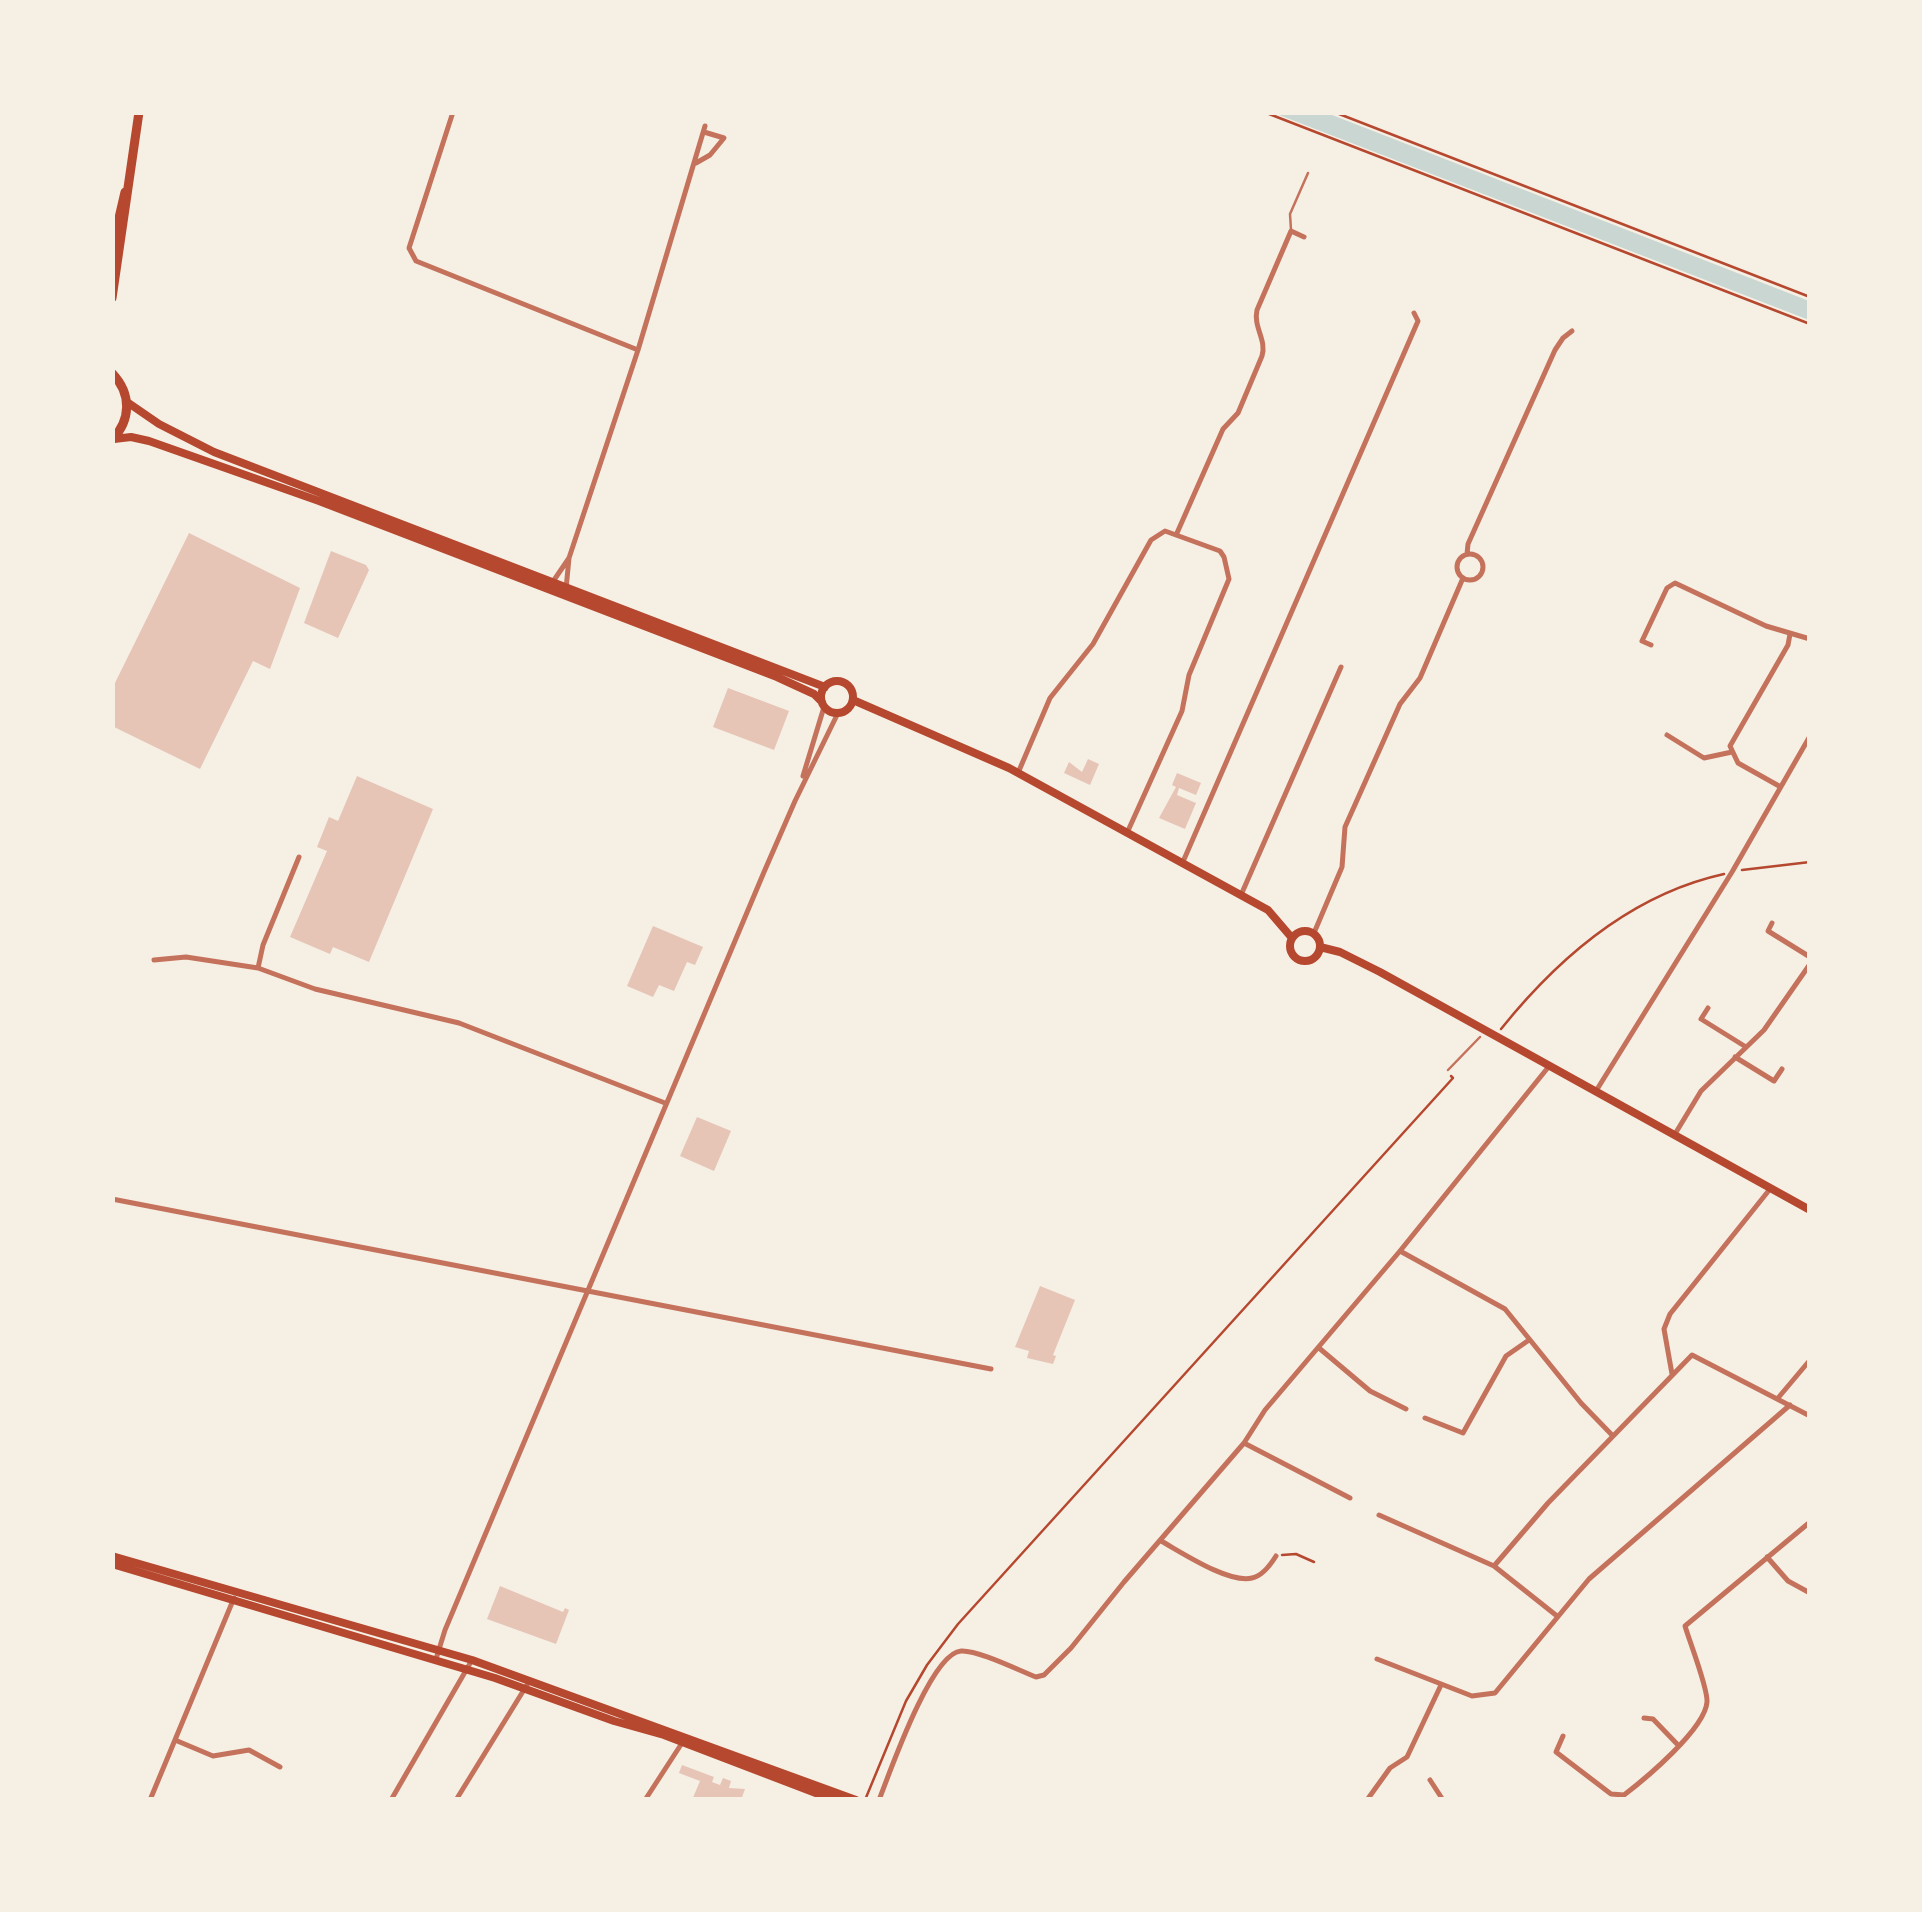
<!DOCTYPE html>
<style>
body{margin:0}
#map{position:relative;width:1922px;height:1912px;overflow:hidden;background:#f6efe4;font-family:Barlow,sans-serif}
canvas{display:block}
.frame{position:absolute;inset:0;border:115px solid #f6efe4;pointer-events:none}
</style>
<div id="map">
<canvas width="1922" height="1912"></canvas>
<div class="frame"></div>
</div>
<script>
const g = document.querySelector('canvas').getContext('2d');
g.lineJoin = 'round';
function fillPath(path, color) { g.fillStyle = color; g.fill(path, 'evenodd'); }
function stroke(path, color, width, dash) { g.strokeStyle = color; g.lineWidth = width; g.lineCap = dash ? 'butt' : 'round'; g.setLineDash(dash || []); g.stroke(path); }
const water = new Path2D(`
 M 1274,113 L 1327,113 L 1809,301 L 1809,320 Z`);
const building = new Path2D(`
 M 189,533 L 300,588 L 270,669 L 253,661 L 200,769 L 112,726 L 112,689 Z
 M 331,551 L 366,565 L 369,570 L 338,638 L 304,623 Z
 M 728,688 L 789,711 L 774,750 L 713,727 Z
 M 1088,759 L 1099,764 L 1090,785 L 1064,773 L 1069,762 L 1082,772 Z
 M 1177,773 L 1201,783 L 1196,795 L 1179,788 L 1177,795 L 1196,803 L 1185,829 L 1159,818 L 1176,787 L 1172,785 Z
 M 357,776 L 433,809 L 369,962 L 333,947 L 330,954 L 290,937 L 327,851 L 317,847 L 329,817 L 338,821 Z
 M 653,926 L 703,947 L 695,965 L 687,962 L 674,991 L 659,985 L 653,997 L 627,986 Z
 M 697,1117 L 731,1131 L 714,1171 L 680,1156 Z
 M 1040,1286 L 1075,1300 L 1053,1355 L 1056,1356 L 1053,1364 L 1027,1358 L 1029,1351 L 1015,1347 Z
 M 500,1586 L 563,1612 L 565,1608 L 569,1610 L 556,1644 L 487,1619 Z
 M 682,1765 L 714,1777 L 712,1782 L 720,1785 L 723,1778 L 731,1781 L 729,1788 L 745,1789 L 741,1800 L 692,1800 L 700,1781 L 679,1773 Z`);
const path = new Path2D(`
 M 1264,112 L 1810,324
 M 1334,112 L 1810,297
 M 1742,870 L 1810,862
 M 1501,1029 C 1558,958 1633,894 1724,874
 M 1282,1555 L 1296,1554 L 1314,1562
 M 865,1800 L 906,1701 L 927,1665 L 958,1624 L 1453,1078 L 1451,1076`);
const service = new Path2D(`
 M 1291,230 L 1290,214 L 1308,173
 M 1448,1070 L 1480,1037`);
const minor = new Path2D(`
 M 453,112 L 409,248 L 416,261 L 638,350
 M 696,163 L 710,155 L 724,138 L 704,132
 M 1177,533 L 1223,429 L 1238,413 L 1262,356 C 1267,340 1253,327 1257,310 L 1291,231 L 1304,237
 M 1467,554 L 1468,544 L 1555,350 L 1563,338 L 1572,331
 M1457 567a13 13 0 1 1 26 0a13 13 0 1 1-26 0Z
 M 569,558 L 638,350 L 705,126
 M 569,558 L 566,589 L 556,592 L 552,583 Z
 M 1651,645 L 1642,641 L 1667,588 L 1675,583 L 1766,626 L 1810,639
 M 1667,735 L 1704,758 L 1732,752
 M 1018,773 L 1050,698 L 1093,644 L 1151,540 L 1165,531 L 1220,551 L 1224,557 L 1229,579 L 1189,675 L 1182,711 L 1127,833
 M 803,776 L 824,707
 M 1779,786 L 1738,763 L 1730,746 L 1788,645 L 1790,634
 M 1182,864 L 1418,321 L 1414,313
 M 1241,895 L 1341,667
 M 1772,923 L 1768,931 L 1810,957
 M 1314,933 L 1342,867 L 1345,827 L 1400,704 L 1420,678 L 1463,578
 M 154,960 L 186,957 L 258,968 L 315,989 L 459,1023 L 665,1103
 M 258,968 L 263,945 L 299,857
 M 1708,1008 L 1701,1019 L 1746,1047
 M 1735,1057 L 1774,1081 L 1782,1069
 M 1596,1091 L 1732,872 L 1810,736
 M 1675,1134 L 1701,1091 L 1764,1030 L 1810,964
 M 112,1199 L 991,1369
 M 1400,1251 L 1505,1309 L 1581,1403 L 1612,1435
 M 1319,1348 L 1370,1391 L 1406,1409
 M 1672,1374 L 1664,1329 L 1670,1314 L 1770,1189
 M 1778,1398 L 1810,1360
 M 1425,1418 L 1463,1433 L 1506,1356 L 1529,1340
 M 1244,1443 L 1350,1498
 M 1379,1515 L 1494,1566 L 1548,1503 L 1692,1355 L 1810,1416
 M 1161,1541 C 1181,1552 1229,1584 1252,1578 C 1263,1576 1271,1564 1276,1556
 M 1767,1557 L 1788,1581 L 1810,1593
 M 1494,1566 L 1557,1616
 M 436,1659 L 445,1630 L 764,872 L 795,801 L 838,713
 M 1377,1659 L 1472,1696 L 1495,1693 L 1589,1579 L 1790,1405
 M 1644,1718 L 1653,1719 L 1678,1745
 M 1563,1736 L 1556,1752 L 1611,1794 L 1624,1795 C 1645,1779 1705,1729 1707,1702 C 1708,1688 1690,1643 1685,1626 L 1810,1522
 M 175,1740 L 213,1756 L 249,1750 L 280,1767
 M 1430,1780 L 1443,1800
 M 150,1800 L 234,1598
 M 391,1800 L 472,1660
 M 456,1800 L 530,1680
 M 645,1800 L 682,1743
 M 879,1800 C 890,1772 931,1653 961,1651 C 978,1650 1018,1670 1036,1677 L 1044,1675 L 1071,1648 L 1124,1582 L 1244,1443 L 1265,1410 L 1400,1251 L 1550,1065
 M 1367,1800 L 1390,1768 L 1407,1757 L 1441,1685`);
const secondary = new Path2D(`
 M 127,402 L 159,424 L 214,452 L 825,687
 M 114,439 L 131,437 L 149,441 L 319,501 L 777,677 L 814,694 L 822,702
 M821 697a16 16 0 1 1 32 0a16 16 0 1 1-32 0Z
 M 853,700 L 1009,768 L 1268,910 L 1292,938
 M1290 946a15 15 0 1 1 30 0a15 15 0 1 1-30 0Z
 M 1320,947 L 1340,952 L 1380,972 L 1810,1210
 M 112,1556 L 472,1660 L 856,1800
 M 112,1564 L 495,1678 L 614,1721 L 664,1735 L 834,1800`);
const primary = new Path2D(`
 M 112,248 L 125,192
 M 112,298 L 139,112
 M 112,373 C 132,394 131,420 112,440`);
fillPath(water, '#c9d6d2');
fillPath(building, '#e6c5b7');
stroke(path, '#b5482f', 2.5);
stroke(service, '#c5725c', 2.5);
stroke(minor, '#c5725c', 5);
stroke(secondary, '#b5482f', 8);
stroke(primary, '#b5482f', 9);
</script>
